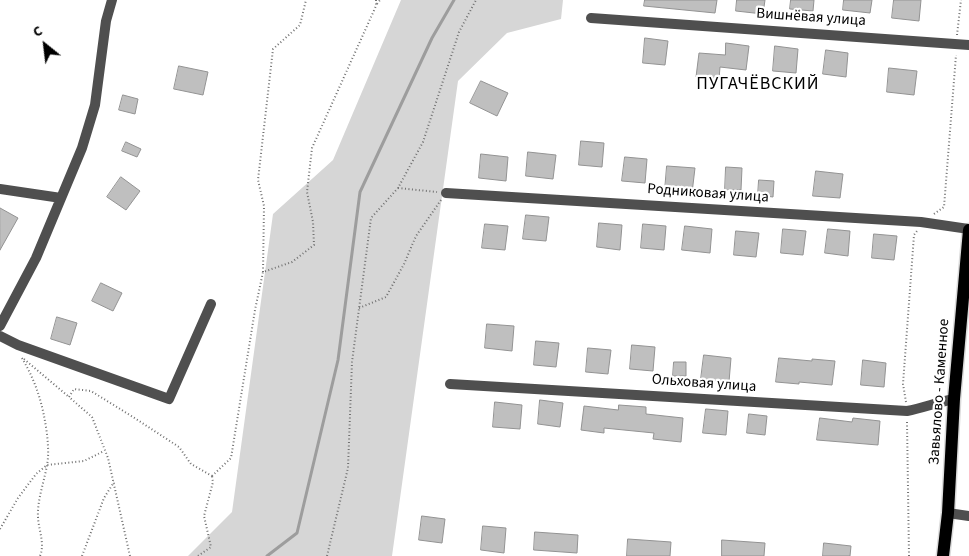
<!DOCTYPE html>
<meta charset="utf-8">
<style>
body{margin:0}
#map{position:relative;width:969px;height:556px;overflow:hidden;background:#fff;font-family:"Source Sans 3",sans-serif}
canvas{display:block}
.north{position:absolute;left:20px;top:20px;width:50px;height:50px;-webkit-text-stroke:4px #fff;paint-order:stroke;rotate:331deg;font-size:14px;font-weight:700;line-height:20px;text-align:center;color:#000}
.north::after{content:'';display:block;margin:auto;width:18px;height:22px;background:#000;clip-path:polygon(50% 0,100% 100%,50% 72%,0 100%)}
</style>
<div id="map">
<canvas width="969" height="556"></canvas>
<div class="north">С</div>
</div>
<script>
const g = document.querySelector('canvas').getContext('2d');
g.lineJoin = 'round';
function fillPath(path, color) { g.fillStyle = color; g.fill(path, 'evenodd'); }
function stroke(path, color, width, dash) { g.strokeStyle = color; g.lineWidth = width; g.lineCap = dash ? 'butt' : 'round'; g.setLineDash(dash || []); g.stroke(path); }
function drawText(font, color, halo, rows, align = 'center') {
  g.font = font + ' "Source Sans 3",sans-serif'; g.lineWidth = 4.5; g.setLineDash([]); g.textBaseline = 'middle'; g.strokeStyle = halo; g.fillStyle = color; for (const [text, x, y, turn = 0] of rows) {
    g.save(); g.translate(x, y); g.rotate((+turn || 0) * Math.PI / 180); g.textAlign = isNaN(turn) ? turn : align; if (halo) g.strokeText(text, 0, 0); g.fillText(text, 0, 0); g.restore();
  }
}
const green = new Path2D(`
 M 401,0 L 563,0 L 561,19 L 507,33 L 458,81 L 392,556 L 188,556 L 232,512 L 273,214 L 333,160 Z`);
const stream = new Path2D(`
 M 267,556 L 297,533 L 338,360 L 360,192 L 432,38 L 454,0`);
const building = new Path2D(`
 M 645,0 L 717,0 L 715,13 L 644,6 Z
 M 737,0 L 765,0 L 763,14 L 736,11 Z
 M 791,0 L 814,0 L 813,11 L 790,9 Z
 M 844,0 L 872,0 L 870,13 L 843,10 Z
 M 894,0 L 921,0 L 919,21 L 892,18 Z
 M 645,38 L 668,41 L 665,65 L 643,63 Z
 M 726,43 L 749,46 L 746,70 L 720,67 L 719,79 L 696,77 L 699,53 L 725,55 Z
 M 775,46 L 798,49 L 796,73 L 773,71 Z
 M 826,50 L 848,53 L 846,77 L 823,74 Z
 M 179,66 L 208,72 L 203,95 L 174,89 Z
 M 889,68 L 917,71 L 914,95 L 887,92 Z
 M 481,81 L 508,93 L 497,116 L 470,103 Z
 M 123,95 L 138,99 L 135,114 L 119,110 Z
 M 581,141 L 604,143 L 602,167 L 579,165 Z
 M 126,142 L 141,149 L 137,157 L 122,151 Z
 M 528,152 L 556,155 L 553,179 L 526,176 Z
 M 481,154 L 508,157 L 506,181 L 479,178 Z
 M 625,157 L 647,159 L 645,183 L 622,181 Z
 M 667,166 L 695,168 L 692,193 L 665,190 Z
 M 726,167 L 742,168 L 741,190 L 725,190 Z
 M 816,171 L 843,174 L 840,198 L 813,196 Z
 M 121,177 L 140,191 L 126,210 L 107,197 Z
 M 759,180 L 774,181 L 773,197 L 758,195 Z
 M 0,208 L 18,218 L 0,250 Z
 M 526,215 L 549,217 L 546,241 L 523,239 Z
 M 599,223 L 622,225 L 620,250 L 597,247 Z
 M 485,224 L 508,226 L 505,250 L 482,248 Z
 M 643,224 L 666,226 L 664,250 L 641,248 Z
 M 685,226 L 712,229 L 710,253 L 682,250 Z
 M 783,229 L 806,231 L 803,255 L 781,253 Z
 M 828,229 L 850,231 L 848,256 L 825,253 Z
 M 736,231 L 759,233 L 756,257 L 734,255 Z
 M 874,234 L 897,236 L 894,260 L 872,258 Z
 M 101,283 L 122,293 L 113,311 L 92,301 Z
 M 57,317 L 77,323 L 70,345 L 51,339 Z
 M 487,324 L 514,326 L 512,351 L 485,348 Z
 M 536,341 L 559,343 L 556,367 L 534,365 Z
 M 632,345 L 655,347 L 653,371 L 630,369 Z
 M 588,348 L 611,350 L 608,374 L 586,372 Z
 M 704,355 L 731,358 L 729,382 L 701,379 Z
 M 779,358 L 812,361 L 812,359 L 835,361 L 832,385 L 799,382 L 799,384 L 776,382 Z
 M 863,360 L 886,363 L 884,387 L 861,385 Z
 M 674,362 L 686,362 L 686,376 L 673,376 Z
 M 540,400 L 563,403 L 560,427 L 538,424 Z
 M 495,402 L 522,405 L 520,429 L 493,427 Z
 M 619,405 L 646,407 L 646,414 L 683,418 L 681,442 L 653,439 L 654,433 L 604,428 L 604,433 L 581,430 L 584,406 L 618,410 Z
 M 706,409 L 728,411 L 726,435 L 703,433 Z
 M 749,414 L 767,416 L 765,435 L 747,433 Z
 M 820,418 L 852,422 L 853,418 L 880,421 L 878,445 L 817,440 Z
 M 422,516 L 445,519 L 442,543 L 419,540 Z
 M 483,526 L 506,528 L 504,553 L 481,550 Z
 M 535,532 L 578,535 L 577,553 L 534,550 Z
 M 628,539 L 671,542 L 670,556 L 627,556 Z
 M 722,540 L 765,543 L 764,556 L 722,556 Z
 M 824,543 L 851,546 L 850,556 L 823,556 Z`);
const path = new Path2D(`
 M 377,4 L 380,0
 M 957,35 L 961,0
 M 398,188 L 437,192
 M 934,214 L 944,207 L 956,55
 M 263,272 L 264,206 L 258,180 L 273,49 L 300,25 L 306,0
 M 359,308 L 386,297 L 404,264 L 416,236 L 441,200
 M 22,358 C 37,384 43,405 47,434 C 48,444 49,455 47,465 C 44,483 37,500 38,518 C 39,531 45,544 40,556
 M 24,359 L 69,397
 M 906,402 L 903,384 L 914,235 L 917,231
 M 907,422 L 909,556
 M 212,476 L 231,458 L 255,310 L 263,272 L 292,262 L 314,245 L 313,222 L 307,192 L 312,148 L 376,6 L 376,0
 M 0,529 L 18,498 L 36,474 L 47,465 L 84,461 L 104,451
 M 82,556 L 104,498 L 114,482
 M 130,556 L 108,458 L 92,417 L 69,397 L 74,389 L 91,391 L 133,417 L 179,447 L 191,464 L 212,476
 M 198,556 L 211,547 L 204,516 L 213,482 L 212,476
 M 327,556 L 348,468 L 352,362 L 371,218 L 398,188 L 423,142 L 459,32 L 476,0`);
const street = new Path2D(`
 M 591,18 L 969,45
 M 0,189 L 61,198
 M 446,193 L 921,222 L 969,229
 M 0,326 L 36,258 L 82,148 L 95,105 L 106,21 L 112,0
 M 0,336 L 18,345 L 169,399 L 211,304
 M 450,384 L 907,411 C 923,408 938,402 954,399
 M 948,513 L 969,516`);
const primary = new Path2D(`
 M 943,556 L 948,513 L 954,399 L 969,230`);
const streetNames = [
 ["Вишнёвая улица",811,18,4],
 ["Родниковая улица",708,194,4],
 ["Ольховая улица",704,384,4],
 ["Завьялово - Каменное",940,392,-86]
];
const quarterNames = [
 ["ПУГАЧЁВСКИЙ",758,85]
];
fillPath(green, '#d6d6d6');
stroke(stream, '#9d9d9d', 3);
fillPath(building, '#bfbfbf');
stroke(building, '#939393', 1);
stroke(primary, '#dbdbdb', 15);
stroke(path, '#717171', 2, [1, 2.5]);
stroke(street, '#4f4f4f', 10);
stroke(primary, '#000', 12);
drawText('15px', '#000', '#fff', streetNames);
g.letterSpacing = '1px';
drawText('18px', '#000', '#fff', quarterNames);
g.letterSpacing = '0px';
</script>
